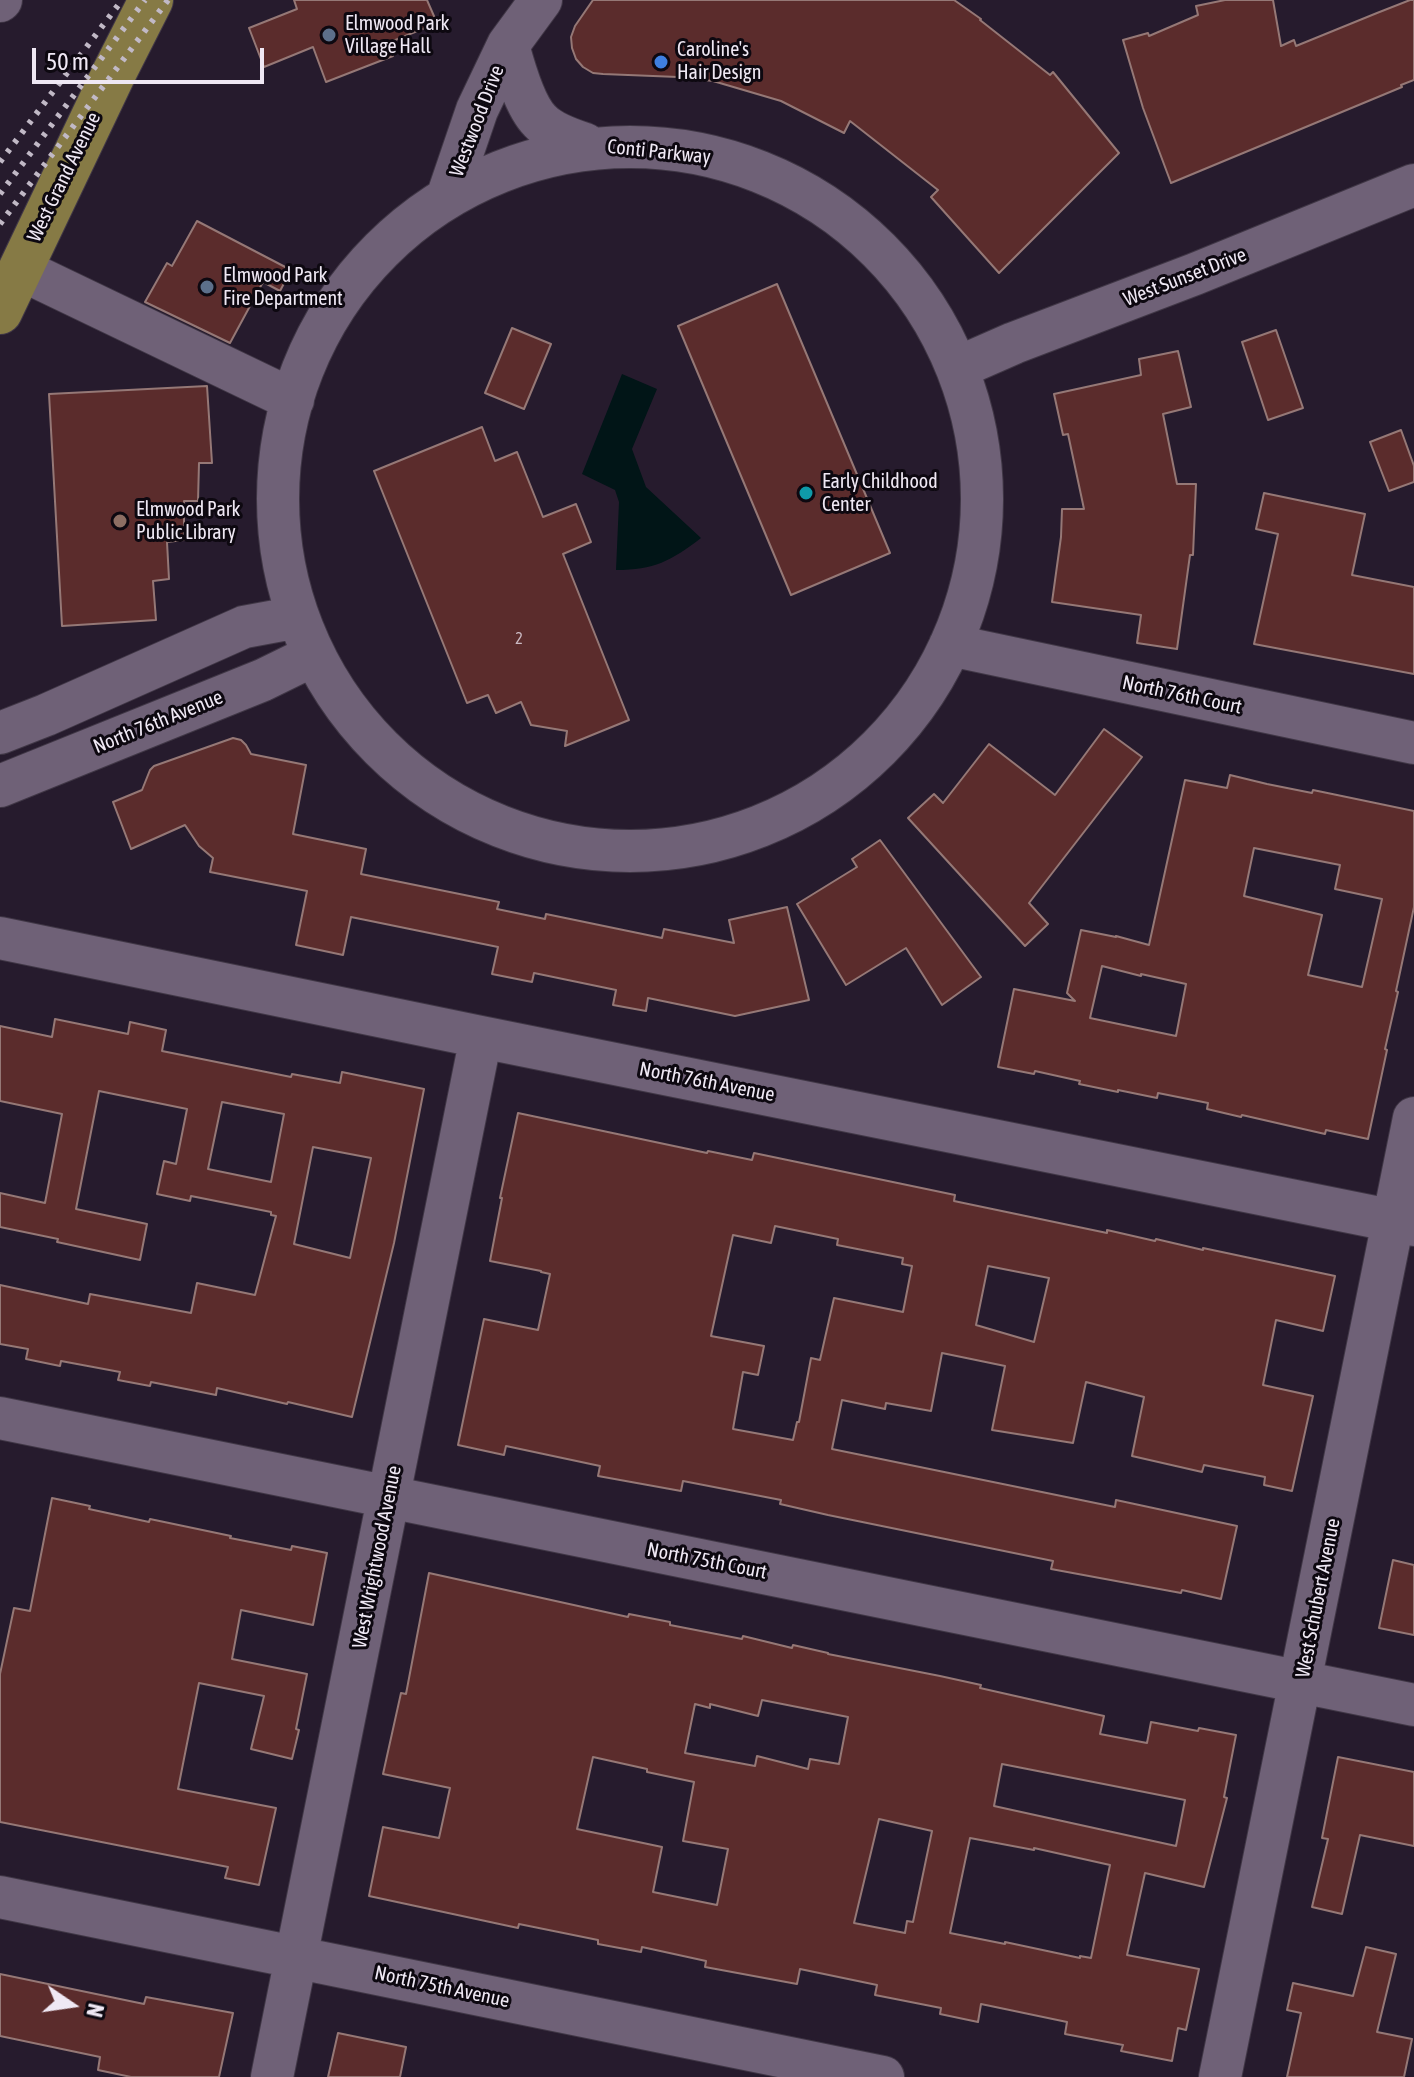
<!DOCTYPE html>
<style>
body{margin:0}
#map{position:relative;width:1414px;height:2077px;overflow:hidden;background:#261b2d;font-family:"Asap Condensed",sans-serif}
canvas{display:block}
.north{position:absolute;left:32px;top:1965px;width:80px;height:80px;-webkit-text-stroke:6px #0d0810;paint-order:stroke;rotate:103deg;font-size:22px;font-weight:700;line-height:32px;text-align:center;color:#efe8f4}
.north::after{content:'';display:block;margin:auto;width:28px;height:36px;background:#efe8f4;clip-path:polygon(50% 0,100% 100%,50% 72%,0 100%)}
.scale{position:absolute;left:32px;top:48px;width:232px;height:36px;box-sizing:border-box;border:4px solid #efe8f4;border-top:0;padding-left:10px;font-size:24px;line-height:28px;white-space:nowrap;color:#efe8f4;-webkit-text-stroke:6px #0d0810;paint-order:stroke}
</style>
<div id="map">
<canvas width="1414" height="2077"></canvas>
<div class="north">N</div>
<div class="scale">50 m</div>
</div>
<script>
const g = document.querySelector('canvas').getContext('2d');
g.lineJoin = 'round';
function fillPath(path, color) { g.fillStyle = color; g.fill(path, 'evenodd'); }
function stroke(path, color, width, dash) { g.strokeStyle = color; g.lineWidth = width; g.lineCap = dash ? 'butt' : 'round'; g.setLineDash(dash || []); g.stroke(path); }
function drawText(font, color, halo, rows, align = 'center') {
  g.font = font + ' "Asap Condensed",sans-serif'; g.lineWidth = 6; g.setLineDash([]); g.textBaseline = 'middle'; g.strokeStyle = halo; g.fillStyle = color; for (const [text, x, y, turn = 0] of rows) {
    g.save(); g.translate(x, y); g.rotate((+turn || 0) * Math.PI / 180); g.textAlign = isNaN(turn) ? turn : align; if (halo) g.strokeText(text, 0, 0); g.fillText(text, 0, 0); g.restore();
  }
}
const water = new Path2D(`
 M 622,374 L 657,389 L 632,449 L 646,487 L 701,538 C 671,561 654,570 616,570 L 619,502 L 615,490 L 582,474 Z`);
const building = new Path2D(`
 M 294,0 L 427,0 L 437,23 L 388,43 L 393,56 L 326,82 L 313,47 L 264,67 L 249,28 L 297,9 Z
 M 593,0 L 954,0 L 981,19 L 980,20 L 1050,75 L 1053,72 L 1119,153 L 999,273 L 931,197 L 938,190 L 850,121 L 844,133 L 781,101 L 713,81 L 678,77 L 603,74 L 593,73 L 583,67 L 576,59 L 572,48 L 571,37 L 575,26 Z
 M 1225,0 L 1273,0 L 1281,46 L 1294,40 L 1296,46 L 1377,13 L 1410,0 L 1414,0 L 1414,80 L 1401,85 L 1402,87 L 1171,183 L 1143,108 L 1123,40 L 1148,33 L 1149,36 L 1198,15 L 1196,6 Z
 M 197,221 L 291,270 L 280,291 L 263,282 L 230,343 L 145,302 L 167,263 L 172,266 Z
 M 777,284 L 890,553 L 791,595 L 678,326 Z
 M 512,328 L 551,344 L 524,409 L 485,393 Z
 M 1276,330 L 1303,408 L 1268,420 L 1242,342 Z
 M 1178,351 L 1191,407 L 1163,414 L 1177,484 L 1196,484 L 1193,555 L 1190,555 L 1177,649 L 1137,643 L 1141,615 L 1052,602 L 1061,537 L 1062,509 L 1084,509 L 1068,434 L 1063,435 L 1054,394 L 1141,375 L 1139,359 Z
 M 207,386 L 212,463 L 199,463 L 198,501 L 184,501 L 184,540 L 167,542 L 169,579 L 153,581 L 156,620 L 62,626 L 49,394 Z
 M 482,427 L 495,461 L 517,452 L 543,517 L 576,504 L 591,542 L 563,554 L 629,720 L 565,746 L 567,731 L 531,725 L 521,702 L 496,713 L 488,695 L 467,703 L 374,471 Z
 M 1401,430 L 1414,466 L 1414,482 L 1389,491 L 1370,442 Z
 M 1264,493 L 1365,514 L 1352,575 L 1414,587 L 1414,674 L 1254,644 L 1278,534 L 1256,529 Z
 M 1104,729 L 1142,757 L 1029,903 L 1048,924 L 1025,946 L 908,818 L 934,794 L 943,803 L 989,744 L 1055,795 Z
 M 233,738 L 241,740 L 246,745 L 251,754 L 306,765 L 293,834 L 366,849 L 361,874 L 499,902 L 497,909 L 545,919 L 546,914 L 662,938 L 664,929 L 734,943 L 729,920 L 787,907 L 809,1000 L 735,1016 L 648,998 L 646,1011 L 613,1005 L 616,990 L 534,973 L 532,982 L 492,974 L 498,947 L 351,917 L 343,955 L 296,945 L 307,891 L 210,872 L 213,858 L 199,846 L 185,825 L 131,849 L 113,802 L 142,790 L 150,770 L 154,766 Z
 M 1230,775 L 1267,784 L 1312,793 L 1313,790 L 1414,811 L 1414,907 L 1396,991 L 1398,992 L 1385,1049 L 1387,1050 L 1368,1139 L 1326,1130 L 1325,1134 L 1242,1115 L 1241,1117 L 1207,1109 L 1208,1103 L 1158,1093 L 1157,1098 L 1118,1090 L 1118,1092 L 1079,1084 L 1080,1081 L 1035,1071 L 1034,1074 L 998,1067 L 1014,989 L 1075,1001 L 1067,993 L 1081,930 L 1116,937 L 1116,936 L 1149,945 L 1185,780 L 1227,788 ZM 1254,848 L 1340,865 L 1335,889 L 1382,899 L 1362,987 L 1308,975 L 1322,915 L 1244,896 ZM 1102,966 L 1141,976 L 1141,974 L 1186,984 L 1176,1036 L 1090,1018 Z
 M 880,840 L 981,977 L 942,1005 L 906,948 L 846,985 L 797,904 L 857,867 L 852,859 Z
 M 55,1019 L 128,1034 L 130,1022 L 166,1030 L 162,1051 L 291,1077 L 292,1074 L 340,1083 L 342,1072 L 424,1089 L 394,1243 L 352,1417 L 288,1402 L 287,1404 L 217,1388 L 216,1395 L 151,1382 L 150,1386 L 118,1380 L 120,1372 L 61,1361 L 60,1366 L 26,1359 L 28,1349 L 0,1344 L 0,1285 L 88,1304 L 90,1294 L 191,1313 L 197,1283 L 255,1295 L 276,1216 L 271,1215 L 271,1212 L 191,1196 L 190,1201 L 157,1194 L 164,1161 L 176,1164 L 187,1109 L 99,1091 L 76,1209 L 147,1224 L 140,1260 L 57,1242 L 58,1239 L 0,1227 L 0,1193 L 45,1203 L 62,1114 L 0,1101 L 0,1026 L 52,1037 ZM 222,1102 L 284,1114 L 271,1182 L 208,1169 ZM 313,1147 L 371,1158 L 350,1258 L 294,1244 Z
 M 518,1113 L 707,1153 L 708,1151 L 752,1160 L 754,1153 L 955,1195 L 954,1201 L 1107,1233 L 1107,1230 L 1155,1241 L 1156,1239 L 1203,1250 L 1203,1248 L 1335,1276 L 1323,1331 L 1276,1320 L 1263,1385 L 1313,1396 L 1292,1491 L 1264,1485 L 1265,1477 L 1204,1465 L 1202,1472 L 1132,1456 L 1144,1397 L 1086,1382 L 1073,1443 L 992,1430 L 1005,1366 L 942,1353 L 931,1411 L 886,1403 L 885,1409 L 842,1400 L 832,1449 L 1115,1507 L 1116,1500 L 1237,1526 L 1221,1599 L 1182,1590 L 1181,1593 L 1051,1569 L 1053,1561 L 828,1515 L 780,1504 L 781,1500 L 683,1481 L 681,1491 L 598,1476 L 600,1466 L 506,1446 L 504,1455 L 458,1445 L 484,1319 L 538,1330 L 550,1274 L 541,1272 L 541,1271 L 490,1261 L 502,1198 L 500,1198 ZM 775,1226 L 838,1239 L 837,1245 L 903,1258 L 902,1264 L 912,1266 L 903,1312 L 834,1298 L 820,1360 L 811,1358 L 799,1422 L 797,1422 L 793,1440 L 733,1429 L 743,1372 L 758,1375 L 764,1346 L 711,1336 L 733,1235 L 771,1243 ZM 988,1266 L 1049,1278 L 1034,1342 L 976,1325 Z
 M 52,1498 L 90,1506 L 89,1509 L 149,1522 L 150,1519 L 231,1536 L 230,1538 L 291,1550 L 292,1546 L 327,1553 L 313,1625 L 241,1610 L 232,1659 L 307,1674 L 296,1729 L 299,1730 L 292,1759 L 251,1749 L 264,1696 L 199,1683 L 178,1789 L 276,1808 L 259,1885 L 225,1878 L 228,1867 L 0,1822 L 0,1674 L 14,1608 L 30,1611 Z
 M 1393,1560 L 1414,1565 L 1414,1635 L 1379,1628 Z
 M 429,1573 L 628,1617 L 629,1614 L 670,1622 L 670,1625 L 742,1639 L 743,1636 L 792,1648 L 793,1645 L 828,1653 L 828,1654 L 940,1676 L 981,1685 L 980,1688 L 1104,1716 L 1100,1734 L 1147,1743 L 1151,1722 L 1198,1731 L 1199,1728 L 1236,1735 L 1224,1797 L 1227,1798 L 1204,1887 L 1145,1873 L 1127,1955 L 1199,1969 L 1186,2030 L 1178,2028 L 1172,2061 L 1121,2051 L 1123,2045 L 1065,2034 L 1067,2022 L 981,2004 L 978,2022 L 940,2014 L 941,2008 L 875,1995 L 877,1985 L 800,1969 L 797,1984 L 705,1967 L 706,1961 L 642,1947 L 641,1952 L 598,1944 L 598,1940 L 519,1924 L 518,1928 L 369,1896 L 383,1827 L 439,1838 L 450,1788 L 383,1774 L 401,1693 L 406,1694 ZM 762,1700 L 848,1717 L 839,1764 L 810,1759 L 808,1769 L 757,1756 L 755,1766 L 685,1753 L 695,1704 L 710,1708 L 710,1704 L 758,1716 ZM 593,1757 L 647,1769 L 647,1772 L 694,1782 L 683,1841 L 728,1849 L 717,1905 L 653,1892 L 662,1847 L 577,1829 ZM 1002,1764 L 1185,1800 L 1176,1846 L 994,1806 ZM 879,1819 L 932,1831 L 913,1922 L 907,1921 L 905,1933 L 854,1923 ZM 970,1838 L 1034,1850 L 1034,1848 L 1110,1865 L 1091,1958 L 1080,1956 L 1080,1958 L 1005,1942 L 1005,1944 L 950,1933 Z
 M 1338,1757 L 1414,1772 L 1414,1846 L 1360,1835 L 1342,1914 L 1312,1907 L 1328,1839 L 1322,1838 Z
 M 1366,1947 L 1396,1954 L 1377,2032 L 1412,2039 L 1404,2077 L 1287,2077 L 1301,2013 L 1287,2010 L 1293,1983 L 1353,1996 Z
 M 0,1974 L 144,2004 L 146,1997 L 233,2013 L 219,2077 L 131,2077 L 98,2070 L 100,2057 L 0,2036 Z
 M 338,2033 L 406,2047 L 400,2077 L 328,2077 Z`);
const minor = new Path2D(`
 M 0,1 L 1,0
 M 508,45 C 514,67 524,105 540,121 C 551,133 570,139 585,144
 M278 499a352 352 0 1 1 704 0a352 352 0 1 1-704 0Z
 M 447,198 L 477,110 L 508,45 L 541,0
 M 20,269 L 293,400
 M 957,368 L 1014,343 L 1195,274 L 1414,185
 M 950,645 L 1414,743
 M 0,733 L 46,715 L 244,627 L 298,617
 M 0,786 L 263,680 L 314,655
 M 0,938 L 481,1037 L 1414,1225
 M 0,1418 L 1414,1705
 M 0,1897 L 883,2077
 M 272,2077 L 481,1037
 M 1220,2077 L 1414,1118`);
const major = new Path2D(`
 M 0,312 L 114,73 L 151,0`);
const rail = new Path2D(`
 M 0,162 L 122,0
 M 0,194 L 145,0
 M 0,224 L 168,0`);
const markers = [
 [329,35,8,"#5c6f8a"],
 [661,62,8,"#3f7fe0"],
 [207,287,8,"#5c6f8a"],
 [806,493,8,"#0f9aa8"],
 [120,521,8,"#8d6e63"]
];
const numberNames = [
 ["2",519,639]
];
const poiNames = [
 ["Elmwood Park",345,24],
 ["Village Hall",345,47],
 ["Caroline's",677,50],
 ["Hair Design",677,73],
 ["Elmwood Park",223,276],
 ["Fire Department",223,299],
 ["Early Childhood",822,482],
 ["Center",822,505],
 ["Elmwood Park",136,510],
 ["Public Library",136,533]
];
const streetNames = [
 ["Westwood Drive",477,121,-69],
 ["Conti Parkway",659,152,6],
 ["West Grand Avenue",64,177,-64],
 ["West Sunset Drive",1185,277,-21],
 ["North 76th Court",1182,695,12],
 ["North 76th Avenue",158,722,-22],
 ["North 76th Avenue",707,1082,11],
 ["West Wrightwood Avenue",377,1557,-79],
 ["North 75th Court",707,1561,11],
 ["West Schubert Avenue",1318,1598,-79],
 ["North 75th Avenue",442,1987,12]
];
fillPath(water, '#011517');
fillPath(building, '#5b2c2c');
stroke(building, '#957876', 2);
stroke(minor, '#403746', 44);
stroke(major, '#403746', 46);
stroke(minor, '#6f6177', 42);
stroke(major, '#867a45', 44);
stroke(rail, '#c1b9c6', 6, [4, 8]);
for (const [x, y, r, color] of markers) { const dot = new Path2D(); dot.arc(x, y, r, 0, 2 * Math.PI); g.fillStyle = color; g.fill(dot); stroke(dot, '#0d0810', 3); }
drawText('16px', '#cab9c2', null, numberNames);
drawText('20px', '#efe8f4', '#0d0810', poiNames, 'left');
drawText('20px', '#efe8f4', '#0d0810', streetNames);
</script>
